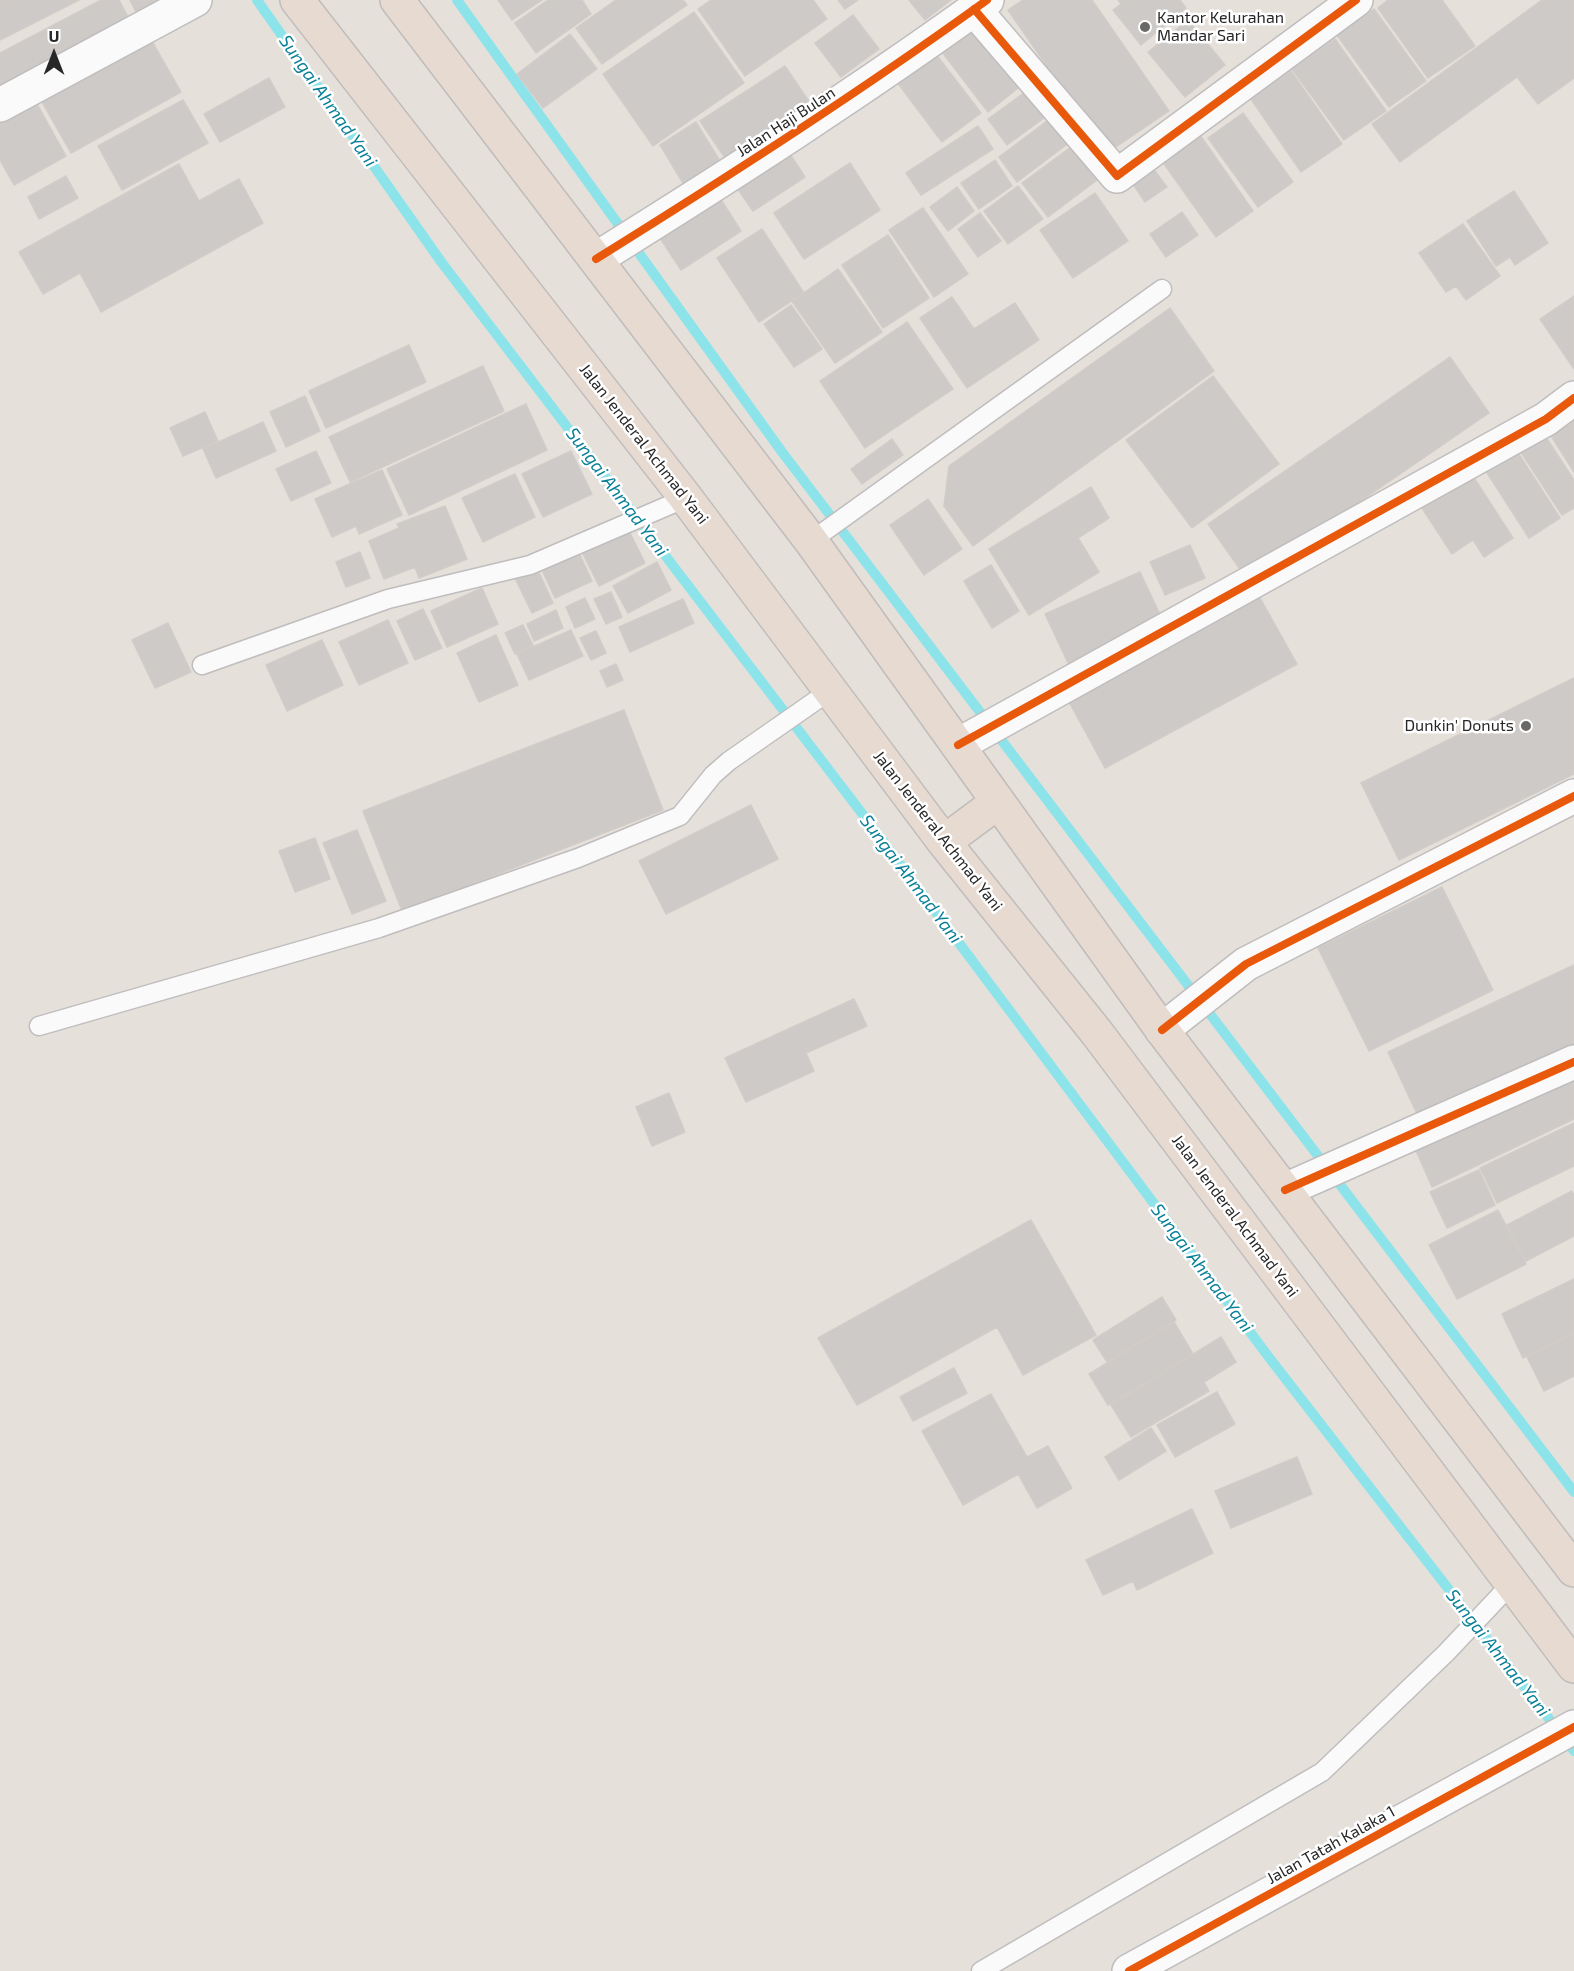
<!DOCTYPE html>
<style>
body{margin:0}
#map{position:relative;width:1574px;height:1971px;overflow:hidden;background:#e6e0db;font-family:"Exo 2",sans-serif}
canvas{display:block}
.north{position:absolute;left:24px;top:24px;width:60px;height:60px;-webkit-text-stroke:4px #fff;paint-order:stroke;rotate:0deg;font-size:16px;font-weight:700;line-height:24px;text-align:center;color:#272727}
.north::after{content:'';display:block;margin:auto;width:21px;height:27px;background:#272727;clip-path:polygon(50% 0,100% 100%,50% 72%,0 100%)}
</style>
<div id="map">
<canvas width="1574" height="1971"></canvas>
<div class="north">U</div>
</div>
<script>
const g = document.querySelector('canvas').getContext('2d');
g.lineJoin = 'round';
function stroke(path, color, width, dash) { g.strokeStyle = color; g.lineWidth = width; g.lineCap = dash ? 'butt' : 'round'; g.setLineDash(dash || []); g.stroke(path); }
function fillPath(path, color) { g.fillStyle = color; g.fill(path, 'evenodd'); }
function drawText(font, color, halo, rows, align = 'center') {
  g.font = font + ' "Exo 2",sans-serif'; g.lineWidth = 5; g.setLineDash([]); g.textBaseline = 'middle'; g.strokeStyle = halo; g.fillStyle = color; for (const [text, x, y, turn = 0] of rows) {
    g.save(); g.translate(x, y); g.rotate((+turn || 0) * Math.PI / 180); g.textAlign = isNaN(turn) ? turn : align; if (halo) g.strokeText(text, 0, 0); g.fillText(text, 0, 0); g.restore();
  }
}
const stream = new Path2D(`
 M 257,0 L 442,263 L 867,820 L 1271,1360 L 1574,1751
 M 457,0 L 782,452 L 1574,1492`);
const building = new Path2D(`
 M 0,0 L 79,0 L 0,40 Z
 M 101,0 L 119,0 L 134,28 L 0,99 L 0,53 Z
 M 130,0 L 160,0 L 136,12 Z
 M 498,0 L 542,0 L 512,20 Z
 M 548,0 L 582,0 L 591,14 L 536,53 L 515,23 Z
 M 616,0 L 683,0 L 687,5 L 602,64 L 576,28 Z
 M 711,0 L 813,0 L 827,19 L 745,76 L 698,9 Z
 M 838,0 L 858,0 L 845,9 Z
 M 909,0 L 951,0 L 925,20 Z
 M 1023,0 L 1092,0 L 1169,111 L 1107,153 L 1008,10 Z
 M 1118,0 L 1180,0 L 1186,8 L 1141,45 L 1113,10 L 1121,4 Z
 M 1388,0 L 1442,0 L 1475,46 L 1428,78 L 1378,8 Z
 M 1542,0 L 1574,0 L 1574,78 L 1538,104 L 1517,77 L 1400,162 L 1372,124 Z
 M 1374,9 L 1426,81 L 1389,107 L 1337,35 Z
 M 694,12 L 744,83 L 653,146 L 603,74 Z
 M 853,15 L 879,49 L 841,77 L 815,43 Z
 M 1188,20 L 1225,65 L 1185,97 L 1148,52 Z
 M 981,22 L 1027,81 L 988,112 L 942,52 Z
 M 148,34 L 181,92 L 71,153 L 38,95 Z
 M 570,34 L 597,69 L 543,108 L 517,74 Z
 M 1335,39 L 1386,111 L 1344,140 L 1292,69 Z
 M 935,53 L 981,113 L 942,142 L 897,82 Z
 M 785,66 L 810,103 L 725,158 L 700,121 Z
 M 1291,71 L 1342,144 L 1301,172 L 1251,99 Z
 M 269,78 L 285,107 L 220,142 L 204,114 Z
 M 1032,87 L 1051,113 L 1007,145 L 988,119 Z
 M 32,95 L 66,156 L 14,185 L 0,160 L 0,113 Z
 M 183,100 L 208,143 L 122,190 L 98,146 Z
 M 1243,113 L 1293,182 L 1258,207 L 1208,138 Z
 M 1055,115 L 1074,139 L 1017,182 L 999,157 Z
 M 696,122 L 723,166 L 686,188 L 660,145 Z
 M 978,126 L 993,149 L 921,195 L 906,173 Z
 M 1200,135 L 1253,211 L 1216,237 L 1162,161 Z
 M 1071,147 L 1097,180 L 1048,217 L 1022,183 Z
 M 790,154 L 805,177 L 753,211 L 737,188 Z
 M 995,160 L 1012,186 L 979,209 L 961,183 Z
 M 850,163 L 880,210 L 804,259 L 774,213 Z
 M 179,164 L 199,201 L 239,179 L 263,223 L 101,312 L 80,273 L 43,294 L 19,252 Z
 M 1152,167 L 1167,187 L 1145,202 L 1131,181 Z
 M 66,176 L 78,198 L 39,219 L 28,197 Z
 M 1018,186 L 1043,219 L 1008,244 L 984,211 Z
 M 957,187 L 974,211 L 948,231 L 930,207 Z
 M 1514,191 L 1548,243 L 1515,265 L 1510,257 L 1496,266 L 1467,221 Z
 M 1095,193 L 1128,241 L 1073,278 L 1040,230 Z
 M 720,198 L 741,231 L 681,270 L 660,238 Z
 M 923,208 L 968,274 L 934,297 L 889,230 Z
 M 1182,212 L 1198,235 L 1166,257 L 1150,234 Z
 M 980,213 L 1001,241 L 978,257 L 958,229 Z
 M 1463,224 L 1500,276 L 1466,300 L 1456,286 L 1446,292 L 1419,253 Z
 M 762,229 L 804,293 L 759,322 L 717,258 Z
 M 888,235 L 929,298 L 883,328 L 842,265 Z
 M 838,269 L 882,332 L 835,363 L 792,301 Z
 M 1574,296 L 1574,369 L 1540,319 Z
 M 952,297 L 974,329 L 1015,303 L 1039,340 L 967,388 L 920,318 Z
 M 791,305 L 822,349 L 794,367 L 764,324 Z
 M 1170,308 L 1214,371 L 973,546 L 944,506 L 949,466 Z
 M 907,322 L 953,389 L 865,448 L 820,381 Z
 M 409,345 L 426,382 L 326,428 L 309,391 Z
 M 1450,357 L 1489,413 L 1247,579 L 1208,524 Z
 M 483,366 L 504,411 L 350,482 L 329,437 Z
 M 1213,376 L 1279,464 L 1192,528 L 1126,440 Z
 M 305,396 L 320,431 L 286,447 L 270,412 Z
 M 526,404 L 547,450 L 409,515 L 387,469 Z
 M 205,412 L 218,441 L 183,456 L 170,428 Z
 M 1574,412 L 1574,472 L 1546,428 Z
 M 263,422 L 276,451 L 216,478 L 203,449 Z
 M 1540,428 L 1574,480 L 1574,508 L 1562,515 L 1515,443 Z
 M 892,439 L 903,455 L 862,484 L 851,469 Z
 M 1513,445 L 1560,518 L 1529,538 L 1482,465 Z
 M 316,451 L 331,483 L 291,501 L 276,469 Z
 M 571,451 L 592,494 L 543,517 L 522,474 Z
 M 1467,467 L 1513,538 L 1484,557 L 1473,540 L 1452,554 L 1422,508 L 1443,494 Z
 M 382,470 L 402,515 L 359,534 L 356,526 L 332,537 L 315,499 Z
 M 515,474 L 535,517 L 483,542 L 462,498 Z
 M 1091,487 L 1109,518 L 1078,538 L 1099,572 L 1029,615 L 989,549 Z
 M 928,499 L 962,549 L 924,575 L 890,525 Z
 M 445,506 L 467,559 L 419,578 L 415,567 L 384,579 L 369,541 L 399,528 L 397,524 Z
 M 626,525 L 645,563 L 599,586 L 580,548 Z
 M 1190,545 L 1205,578 L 1165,595 L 1150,562 Z
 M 360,552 L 370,578 L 346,587 L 336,562 Z
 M 579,553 L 592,581 L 555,598 L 542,570 Z
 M 657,562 L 671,590 L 628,613 L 613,586 Z
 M 991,565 L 1019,611 L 992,628 L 964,581 Z
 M 536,566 L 553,603 L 532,613 L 514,576 Z
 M 1140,572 L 1163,621 L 1068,663 L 1045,614 Z
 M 482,588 L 498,624 L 447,647 L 431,611 Z
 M 611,592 L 622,617 L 606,624 L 594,599 Z
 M 1259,596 L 1297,664 L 1105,768 L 1068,700 Z
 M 585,598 L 595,619 L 575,628 L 566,607 Z
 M 683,599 L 694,623 L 630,652 L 619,627 Z
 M 423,609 L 442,648 L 415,660 L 397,621 Z
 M 556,610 L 563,628 L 534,641 L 527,624 Z
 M 388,620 L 408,663 L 359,685 L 339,642 Z
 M 168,623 L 191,672 L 155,688 L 132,640 Z
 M 523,625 L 533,645 L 515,654 L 505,633 Z
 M 571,630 L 583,656 L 529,680 L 517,654 Z
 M 596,631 L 606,653 L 591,660 L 580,638 Z
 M 496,635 L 518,685 L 479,702 L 457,653 Z
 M 322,640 L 343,685 L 287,711 L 266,665 Z
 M 616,664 L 623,680 L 607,687 L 600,671 Z
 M 1574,678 L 1574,774 L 1399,860 L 1361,783 Z
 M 624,710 L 663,810 L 402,911 L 363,811 Z
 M 751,805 L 778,859 L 666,914 L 639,861 Z
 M 357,830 L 386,901 L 352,914 L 323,843 Z
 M 315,838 L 330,879 L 295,892 L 279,851 Z
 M 1442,887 L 1493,990 L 1369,1051 L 1318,948 Z
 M 1574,965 L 1574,1046 L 1419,1118 L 1388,1052 Z
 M 854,999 L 867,1026 L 806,1053 L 814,1071 L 746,1102 L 725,1058 Z
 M 1574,1070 L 1574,1119 L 1432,1187 L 1410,1137 Z
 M 669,1093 L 685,1132 L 652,1146 L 636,1107 Z
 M 1574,1123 L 1574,1166 L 1497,1203 L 1480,1168 Z
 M 1479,1170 L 1495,1205 L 1447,1228 L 1430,1192 Z
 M 1572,1191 L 1574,1196 L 1574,1236 L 1526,1261 L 1507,1225 Z
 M 1498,1210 L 1526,1264 L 1457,1299 L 1429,1245 Z
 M 1031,1220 L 1096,1335 L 1023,1375 L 997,1327 L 857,1405 L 818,1338 Z
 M 1574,1279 L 1574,1333 L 1523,1358 L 1502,1314 Z
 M 1162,1297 L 1176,1320 L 1107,1362 L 1093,1340 Z
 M 1174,1322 L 1193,1354 L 1108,1405 L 1089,1374 Z
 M 1574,1334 L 1574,1376 L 1544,1391 L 1527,1357 Z
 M 1221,1337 L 1236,1362 L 1204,1382 L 1209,1391 L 1131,1437 L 1111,1405 Z
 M 954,1368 L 967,1393 L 913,1421 L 900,1397 Z
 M 1217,1392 L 1235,1424 L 1175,1457 L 1157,1425 Z
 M 991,1394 L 1027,1457 L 1048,1446 L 1072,1488 L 1037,1508 L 1018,1474 L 963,1505 L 922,1431 Z
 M 1151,1428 L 1166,1451 L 1119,1480 L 1105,1457 Z
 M 1297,1457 L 1312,1494 L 1231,1528 L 1215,1491 Z
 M 1192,1509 L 1213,1553 L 1137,1590 L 1133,1581 L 1103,1595 L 1086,1560 Z`);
const service = new Path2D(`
 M 811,541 L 1162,289
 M 202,665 L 388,599 L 530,565 L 686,498
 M 39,1026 L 379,928 L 578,858 L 680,816 L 713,775 L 729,761 L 831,690
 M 981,1971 L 1322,1772 L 1446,1653 L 1512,1583`);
const minor = new Path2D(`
 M 974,9 L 1117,176 L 1356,0
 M 0,105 L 195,0
 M 596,259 C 729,176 860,92 987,0
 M 958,745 L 1546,419 L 1574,398
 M 1162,1030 L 1246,964 L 1574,796
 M 1285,1190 L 1574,1062
 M 1129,1971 L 1574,1727`);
const trunk = new Path2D(`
 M 297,0 L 686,498 L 944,842 L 1097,1033 L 1574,1666
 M 397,0 L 811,541 L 1162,1030 L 1574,1570
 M 944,842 L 998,802`);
const cycleway = new Path2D(`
 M 974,9 L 1117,176 L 1356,0
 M 596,259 C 729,176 860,92 987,0
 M 958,745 L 1546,419 L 1574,398
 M 1162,1030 L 1246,964 L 1574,796
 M 1285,1190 L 1574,1062
 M 1129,1971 L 1574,1727`);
const markers = [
 [1145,27,6,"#6a6866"],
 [1526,726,6,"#6a6866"]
];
const poiNames = [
 ["Kantor Kelurahan",1157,18],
 ["Mandar Sari",1157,36],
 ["Dunkin' Donuts",1514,726,"right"]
];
const streetNames = [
 ["Jalan Haji Bulan",786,122,-33],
 ["Jalan Jenderal Achmad Yani",644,444,52],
 ["Jalan Jenderal Achmad Yani",938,831,52],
 ["Jalan Jenderal Achmad Yani",1235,1216,53],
 ["Jalan Tatah Kalaka 1",1331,1845,-29]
];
const waterNames = [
 ["Sungai Ahmad Yani",328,101,55],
 ["Sungai Ahmad Yani",617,492,53],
 ["Sungai Ahmad Yani",911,879,53],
 ["Sungai Ahmad Yani",1202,1268,53],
 ["Sungai Ahmad Yani",1498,1653,52]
];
stroke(stream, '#8ce4ea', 10);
fillPath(building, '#cecac7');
stroke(building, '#d1ccc8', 1.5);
stroke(service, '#bfbdbd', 21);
stroke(minor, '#bfbdbd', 36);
stroke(trunk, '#bfbcbb', 36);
stroke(service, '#fbfafa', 18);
stroke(minor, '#fbfafa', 33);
stroke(trunk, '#e7dad1', 33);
stroke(cycleway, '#e8590c', 8);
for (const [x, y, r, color] of markers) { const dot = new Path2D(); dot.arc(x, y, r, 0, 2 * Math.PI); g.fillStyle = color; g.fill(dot); stroke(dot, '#fff', 2); }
drawText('16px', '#272727', '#fff', poiNames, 'left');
drawText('16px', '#272727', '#fff', streetNames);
drawText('italic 18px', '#098098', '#fff', waterNames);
</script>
